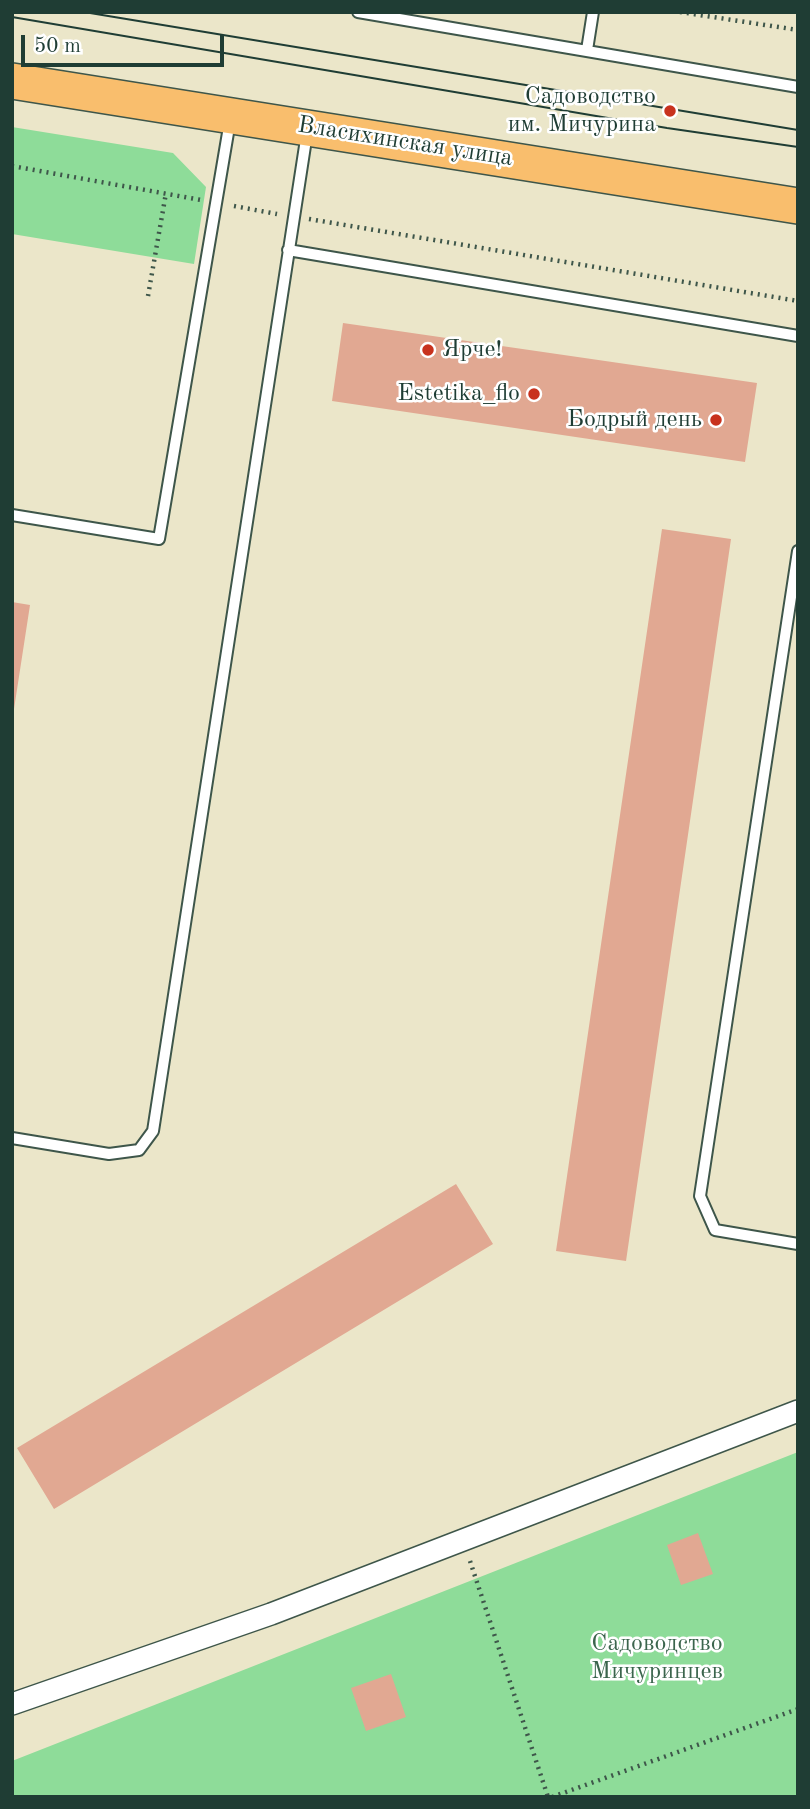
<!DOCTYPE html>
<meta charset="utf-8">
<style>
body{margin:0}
#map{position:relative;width:810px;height:1809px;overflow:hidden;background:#ebe6c9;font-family:"Old Standard TT",serif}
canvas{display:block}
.frame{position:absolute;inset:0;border:14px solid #1f3d34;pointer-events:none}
.scale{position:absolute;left:21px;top:35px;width:203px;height:32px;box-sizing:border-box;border:4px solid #1f3d34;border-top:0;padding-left:9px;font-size:21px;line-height:24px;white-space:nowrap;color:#1f3d34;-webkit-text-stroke:5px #fff;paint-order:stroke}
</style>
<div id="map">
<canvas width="810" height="1809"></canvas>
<div class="frame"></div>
<div class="scale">50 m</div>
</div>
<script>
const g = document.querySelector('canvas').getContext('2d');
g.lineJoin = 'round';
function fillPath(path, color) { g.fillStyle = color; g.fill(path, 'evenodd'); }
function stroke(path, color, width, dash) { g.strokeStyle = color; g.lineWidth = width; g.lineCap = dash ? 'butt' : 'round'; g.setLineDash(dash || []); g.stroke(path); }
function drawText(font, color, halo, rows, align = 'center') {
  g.font = font + ' "Old Standard TT",serif'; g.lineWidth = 5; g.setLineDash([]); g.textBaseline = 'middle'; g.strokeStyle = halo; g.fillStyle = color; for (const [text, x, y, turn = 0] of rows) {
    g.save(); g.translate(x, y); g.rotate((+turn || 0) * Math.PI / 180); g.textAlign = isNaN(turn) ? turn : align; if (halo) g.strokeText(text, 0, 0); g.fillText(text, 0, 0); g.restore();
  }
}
const green = new Path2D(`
 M 12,127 L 173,153 L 206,187 L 194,264 L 12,234 Z
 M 798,1452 L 798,1797 L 12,1797 L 12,1761 Z`);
const building = new Path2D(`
 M 343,323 L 757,383 L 745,462 L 332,401 Z
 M 662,529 L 731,539 L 626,1261 L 556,1251 Z
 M 12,602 L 30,605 L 14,709 L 12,708 Z
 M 456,1184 L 493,1244 L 54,1509 L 17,1448 Z
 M 698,1533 L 713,1574 L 681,1585 L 667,1545 Z
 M 391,1674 L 406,1717 L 366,1731 L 351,1688 Z`);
const path = new Path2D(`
 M 680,12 L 798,30
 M 12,166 L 201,200
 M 234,206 L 277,214
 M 309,219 L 798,301
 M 148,296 L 166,193
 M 470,1561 L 548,1797
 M 552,1797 L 798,1709`);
const service = new Path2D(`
 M 358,12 L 798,87
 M 587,50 L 593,12
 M 288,250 L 798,336
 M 12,515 L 159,539 L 230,121
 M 798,551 L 700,1196 L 715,1230 L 798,1244
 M 12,1138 L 109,1154 L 139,1150 L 153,1131 L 307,133`);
const minor = new Path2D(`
 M 12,1704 L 271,1614 L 798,1411`);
const trunk = new Path2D(`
 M 12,81 L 798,206`);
const tram = new Path2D(`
 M 84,12 L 798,130
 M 12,17 L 667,128 L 798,147`);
const markers = [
 [670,111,7,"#c8321e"],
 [428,350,7,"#c8321e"],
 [534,394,7,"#c8321e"],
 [716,420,7,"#c8321e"]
];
const poiNames = [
 ["Садоводство",656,97],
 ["им. Мичурина",656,125],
 ["Ярче!",442,350,"left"],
 ["Estetika_flo",520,394],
 ["Бодрый день",702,420]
];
const streetNames = [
 ["Власихинская улица",405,142,9]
];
const parkNames = [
 ["Садоводство",657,1644],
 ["Мичуринцев",657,1672]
];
fillPath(green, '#8edc99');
fillPath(building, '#e1a892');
stroke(service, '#3e564a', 14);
stroke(minor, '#3e564a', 24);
stroke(trunk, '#3e564a', 38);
stroke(path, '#3e564a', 4.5, [2, 5]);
stroke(service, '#fff', 10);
stroke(minor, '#fff', 21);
stroke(trunk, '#f9be6d', 35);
stroke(tram, '#1f3d34', 2);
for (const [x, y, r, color] of markers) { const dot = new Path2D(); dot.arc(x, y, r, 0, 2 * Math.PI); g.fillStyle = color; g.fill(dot); stroke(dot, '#fff', 2.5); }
drawText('24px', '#1f3d34', '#fff', poiNames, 'right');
drawText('24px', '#1f3d34', '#fff', streetNames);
drawText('24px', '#3b654d', '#fff', parkNames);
</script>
